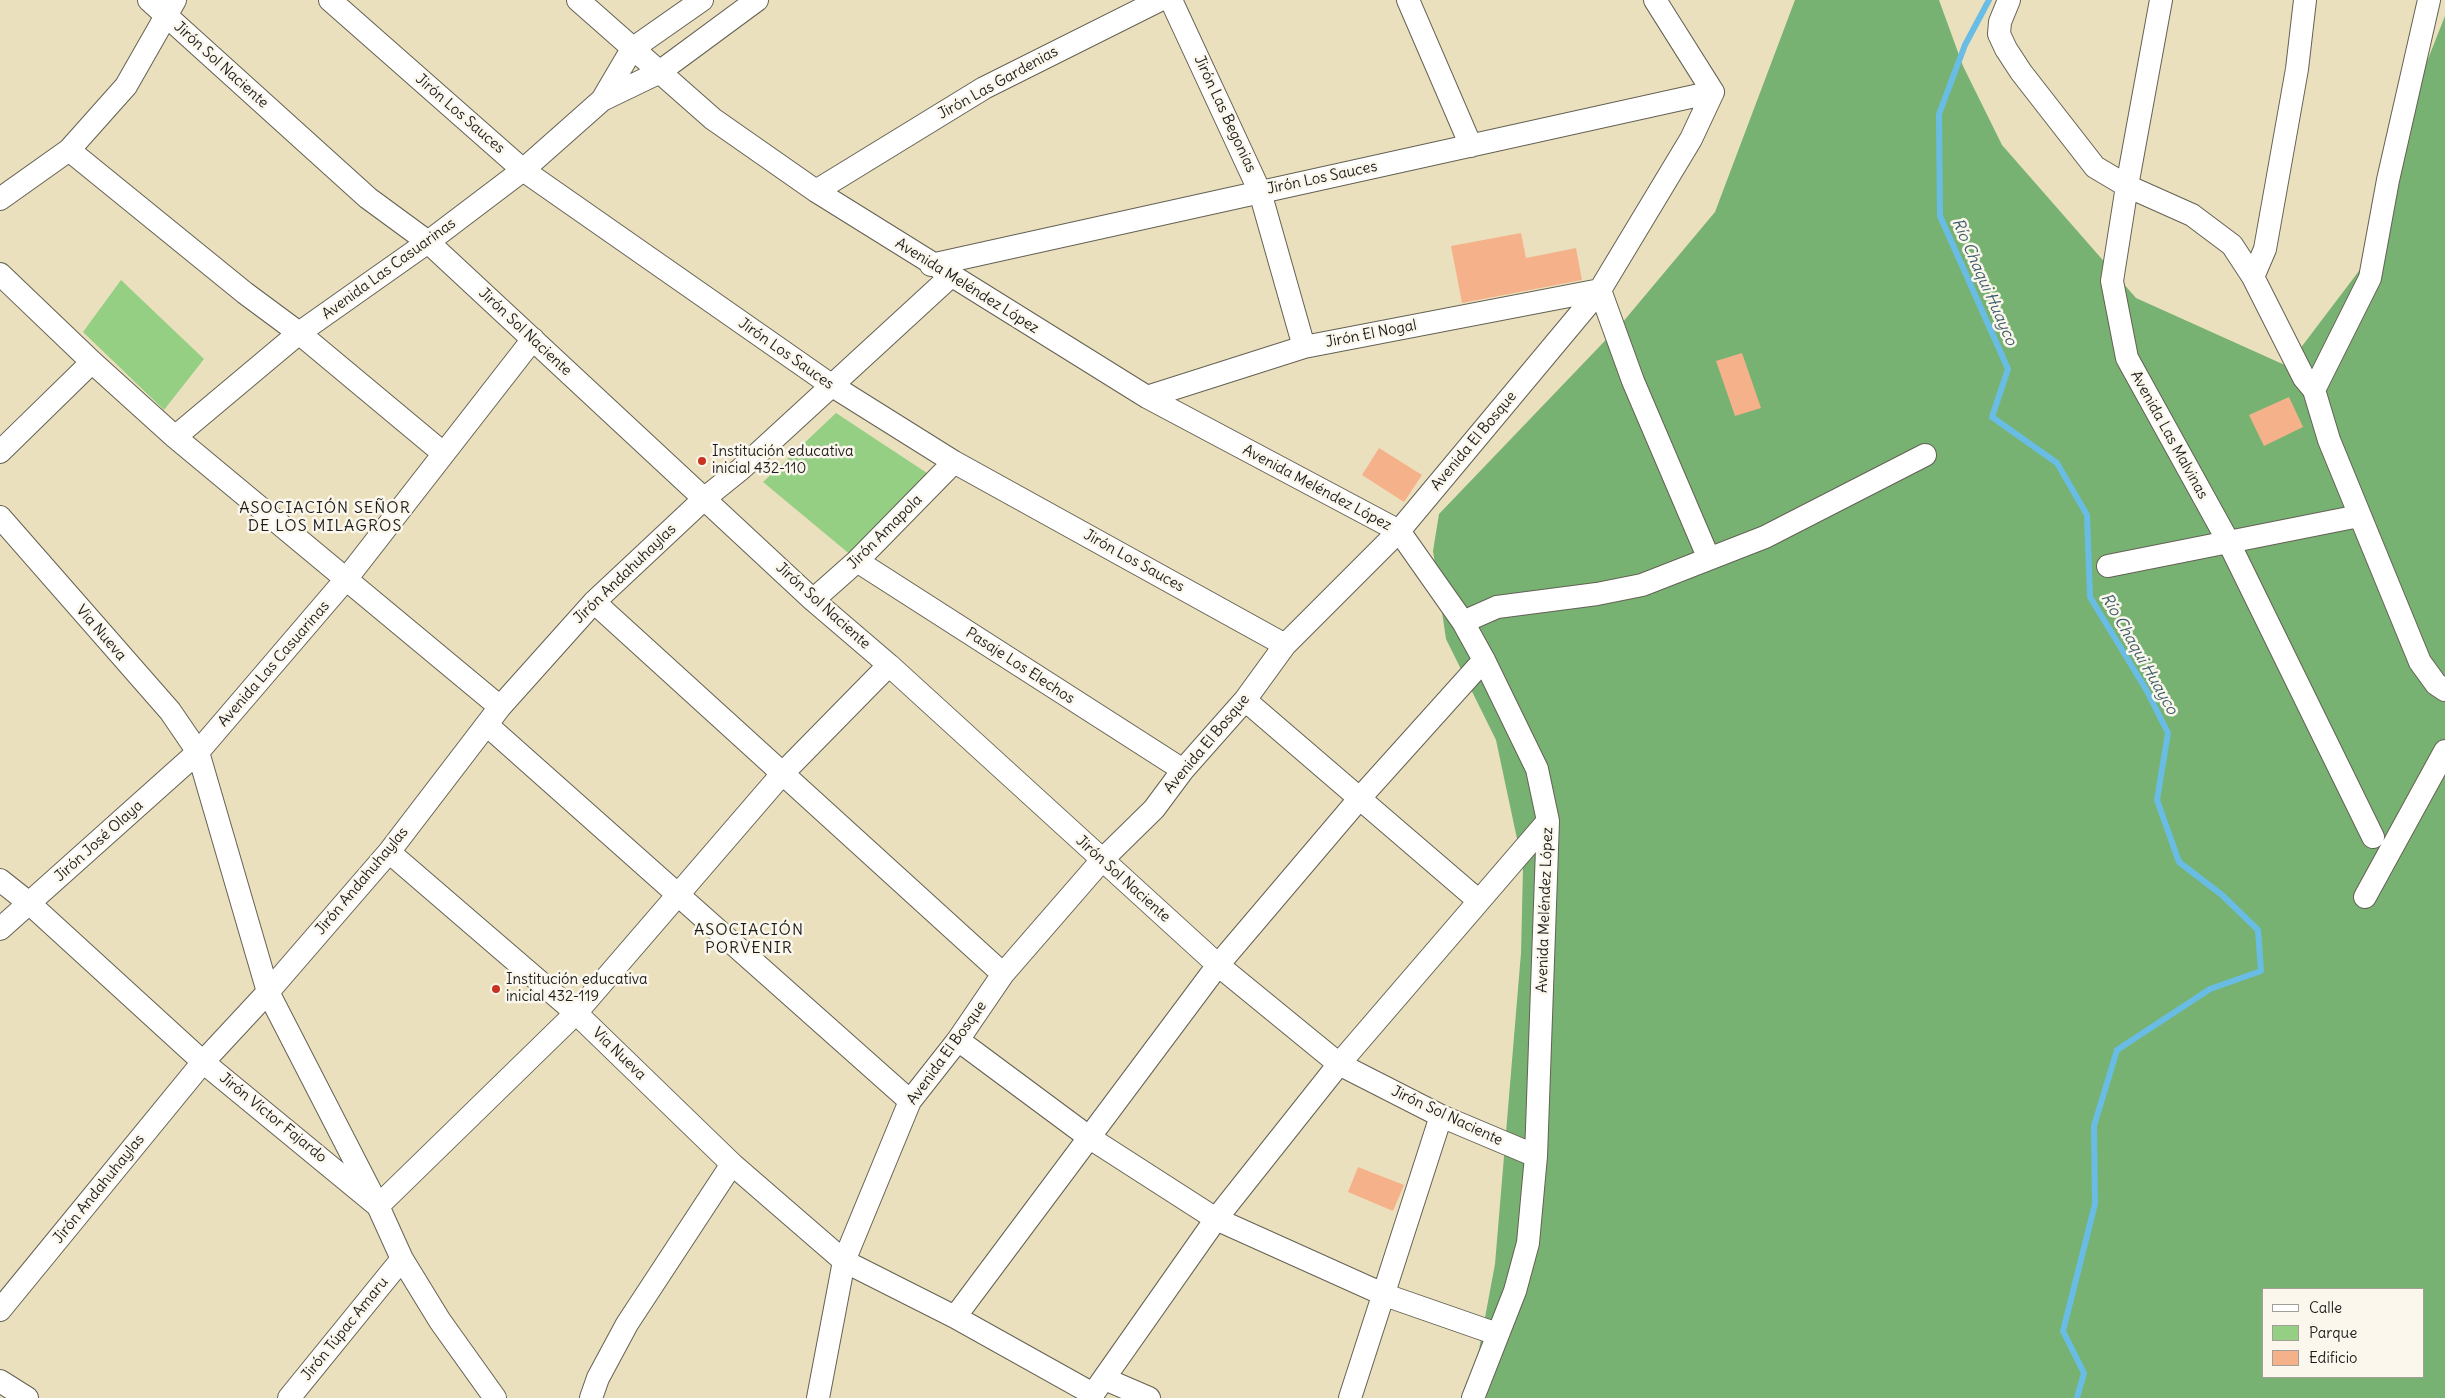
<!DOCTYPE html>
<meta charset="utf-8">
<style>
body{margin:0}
#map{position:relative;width:2445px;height:1398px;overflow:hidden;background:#ebe0bd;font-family:Delius,sans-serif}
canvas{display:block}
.legend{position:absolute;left:2262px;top:1288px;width:162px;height:90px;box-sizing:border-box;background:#fbf7ec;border:1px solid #a29f99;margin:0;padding:6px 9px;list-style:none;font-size:15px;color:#1c1c1c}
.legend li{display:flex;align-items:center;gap:10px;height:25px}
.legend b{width:25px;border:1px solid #a29f99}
</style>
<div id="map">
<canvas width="2445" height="1398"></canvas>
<ul class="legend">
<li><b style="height:6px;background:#fff"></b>Calle</li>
<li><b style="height:14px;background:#94cf84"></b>Parque</li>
<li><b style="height:14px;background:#f5b28a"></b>Edificio</li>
</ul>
</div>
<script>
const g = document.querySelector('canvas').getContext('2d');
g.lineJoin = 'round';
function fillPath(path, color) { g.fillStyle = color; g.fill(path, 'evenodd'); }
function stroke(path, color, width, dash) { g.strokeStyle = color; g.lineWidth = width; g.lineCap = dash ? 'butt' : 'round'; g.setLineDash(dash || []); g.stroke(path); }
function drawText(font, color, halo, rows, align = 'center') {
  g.font = font + ' Delius,sans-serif'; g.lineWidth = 5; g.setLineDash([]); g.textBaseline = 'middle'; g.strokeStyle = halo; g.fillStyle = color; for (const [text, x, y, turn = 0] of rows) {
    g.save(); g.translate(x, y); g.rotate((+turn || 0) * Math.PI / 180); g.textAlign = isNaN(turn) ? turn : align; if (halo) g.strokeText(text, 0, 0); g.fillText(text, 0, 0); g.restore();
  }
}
const green = new Path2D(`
 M 121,280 L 204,359 L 164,410 L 83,332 Z
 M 836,413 L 930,475 L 852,556 L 763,482 Z`);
const forest = new Path2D(`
 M 1795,0 L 1939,0 L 1963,66 L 2002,145 L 2136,298 L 2287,366 L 2365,263 L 2407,112 L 2445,16 L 2445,1398 L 1470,1398 L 1495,1264 L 1521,953 L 1523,867 L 1496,740 L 1446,639 L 1433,551 L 1439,514 L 1622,323 L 1715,212 ZM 2264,1289 L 2424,1289 L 2424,1377 L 2264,1377 Z`);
const stream = new Path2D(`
 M 1989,0 L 1965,45 L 1939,114 L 1940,216 L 2008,369 L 1992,417 L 2057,463 L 2087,515 L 2090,597 L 2147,691 L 2168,733 L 2157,800 L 2179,862 L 2222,895 L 2258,930 L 2261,971 L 2210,989 L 2117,1050 L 2094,1126 L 2095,1204 L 2063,1331 L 2084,1373 L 2077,1398`);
const building = new Path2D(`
 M 1521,233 L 1526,258 L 1576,248 L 1582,280 L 1462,303 L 1451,246 Z
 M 1742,353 L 1761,408 L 1735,416 L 1716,361 Z
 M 2289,397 L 2303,427 L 2264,446 L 2249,415 Z
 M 1379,448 L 1422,475 L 1404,502 L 1362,475 Z
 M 1358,1167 L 1404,1185 L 1393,1211 L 1348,1192 Z`);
const minor = new Path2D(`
 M 149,0 L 368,198 L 428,242 L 813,600 L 889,665 L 1218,965 L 1339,1064 L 1441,1116 L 1536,1156
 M 330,0 L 523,170 L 831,385 L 954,462 L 1285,645
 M 578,0 L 713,119 L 816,191 L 1147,397 L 1399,531 L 1463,622 L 1484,660 L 1537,769 L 1548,821 L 1536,1156 L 1528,1243 L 1515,1291 L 1473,1398
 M 1171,0 L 1260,192 L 1304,347
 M 1408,0 L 1471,146
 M 2009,0 L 2000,22 L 1999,34 L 2006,49 L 2021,72 L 2095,167 L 2127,186 L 2192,215 L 2232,245 L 2253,277 L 2304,378 L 2314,390 L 2329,440 L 2420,662 L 2436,684 L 2445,690
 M 2161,0 L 2127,186 L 2112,281 L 2127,358 L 2228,541 L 2373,837
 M 602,100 L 632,49 L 702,0
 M 69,150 L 245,293 L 299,333 L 443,453
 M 816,191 L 984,88 L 1160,0
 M 0,199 L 69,150 L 126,86 L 175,0
 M 931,265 L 1713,92
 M 0,274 L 92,362 L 175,437 L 500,707
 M 2253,277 L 2265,249 L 2297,69 L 2305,0
 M 2314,390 L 2370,278 L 2388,180 L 2429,0
 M 1147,397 L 1304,347 L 1600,290 L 1633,381 L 1709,559
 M 175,437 L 299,333 L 428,242 L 523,170 L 602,100 L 658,73 L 757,0
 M 0,452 L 92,362
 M 0,517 L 170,711 L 198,752 L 268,992 L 378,1206 L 576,1013 L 782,774 L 889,665
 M 857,561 L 1183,770
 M 2108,566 L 2359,516
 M 813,600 L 857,561 L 954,462
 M 594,602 L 1003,974
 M 1463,622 L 1497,607 L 1597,594 L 1642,585 L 1765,537 L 1925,455
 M 1245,700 L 1479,901
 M 487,725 L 910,1101
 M 389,852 L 576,1013 L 732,1164 L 844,1261 L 955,1317 L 1093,1394
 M 0,880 L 29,903 L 203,1062 L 378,1206 L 402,1259 L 440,1321 L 495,1398
 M 2365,897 L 2445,751
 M 0,929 L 198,752 L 347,578 L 533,339
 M 958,1040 L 1090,1138 L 1216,1219 L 1385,1295 L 1497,1334
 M 0,1310 L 203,1062 L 268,992 L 389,852 L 500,707 L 594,602 L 705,498 L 741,469 L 951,276
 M 955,1317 L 1218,965 L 1359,799 L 1484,660
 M 1105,1379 L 1149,1398
 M 0,1381 L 27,1398
 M 289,1398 L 402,1259
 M 591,1398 L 598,1378 L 627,1324 L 732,1164
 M 818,1398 L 844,1261 L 910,1101 L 958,1040 L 1003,974 L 1102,860 L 1154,809 L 1183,770 L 1245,700 L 1285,645 L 1399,531 L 1600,290 L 1691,139 L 1713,92 L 1655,0
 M 1093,1398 L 1093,1394 L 1216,1219 L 1339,1064 L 1548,821
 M 1350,1398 L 1441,1116`);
const markers = [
 [702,461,5,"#c8321e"],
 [496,989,5,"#c8321e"]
];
const streetNames = [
 ["Jirón Sol Naciente",221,65,42],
 ["Jirón Las Gardenias",998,83,-29],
 ["Jirón Los Sauces",460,114,41],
 ["Jirón Las Begonias",1225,114,65],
 ["Jirón Los Sauces",1322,178,-12],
 ["Avenida Las Casuarinas",389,269,-36],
 ["Avenida Meléndez López",967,286,32],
 ["Jirón Sol Naciente",525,332,43],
 ["Jirón El Nogal",1371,334,-11],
 ["Jirón Los Sauces",786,354,35],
 ["Avenida Las Malvinas",2169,435,61],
 ["Avenida El Bosque",1474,441,-50],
 ["Avenida Meléndez López",1317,488,28],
 ["Jirón Amapola",885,532,-45],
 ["Jirón Los Sauces",1134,561,29],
 ["Jirón Andahuhaylas",625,574,-44],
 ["Jirón Sol Naciente",823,606,42],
 ["Via Nueva",101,633,49],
 ["Avenida Las Casuarinas",274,664,-49],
 ["Pasaje Los Elechos",1020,666,33],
 ["Avenida El Bosque",1207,744,-50],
 ["Jirón José Olaya",99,841,-42],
 ["Jirón Sol Naciente",1123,879,42],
 ["Jirón Andahuhaylas",362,881,-50],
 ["Avenida Meléndez López",1545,910,-88],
 ["Avenida El Bosque",947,1053,-54],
 ["Via Nueva",619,1054,44],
 ["Jirón Sol Naciente",1447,1116,25],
 ["Jirón Víctor Fajardo",273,1118,39],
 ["Jirón Andahuhaylas",99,1189,-51],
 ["Jirón Túpac Amaru",345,1329,-51]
];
const poiNames = [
 ["Institución educativa",712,452],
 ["inicial 432-110",712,469],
 ["Institución educativa",506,980],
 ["inicial 432-119",506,997]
];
const waterNames = [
 ["Río Chaqui Huayco",1984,282,66],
 ["Río Chaqui Huayco",2139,654,60]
];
const neighbourhoodNames = [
 ["ASOCIACIÓN SEÑOR",325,508],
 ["DE LOS MILAGROS",325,526],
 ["ASOCIACIÓN",749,930],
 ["PORVENIR",749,948]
];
fillPath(green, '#94cf84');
fillPath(forest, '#77b272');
stroke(stream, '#69bde5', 6);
fillPath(building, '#f5b28a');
stroke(minor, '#646154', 24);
stroke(minor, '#fff', 22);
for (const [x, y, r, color] of markers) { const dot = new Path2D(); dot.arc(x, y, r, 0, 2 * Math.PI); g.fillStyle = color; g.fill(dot); stroke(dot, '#fbf7ec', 2); }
drawText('15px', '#1c1c1c', '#fbf7ec', streetNames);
drawText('15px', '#1c1c1c', '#fbf7ec', poiNames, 'left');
drawText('italic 16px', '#3b5c6c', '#fbf7ec', waterNames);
g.letterSpacing = '1px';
drawText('16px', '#1c1c1c', '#fbf7ec', neighbourhoodNames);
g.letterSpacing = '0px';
</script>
